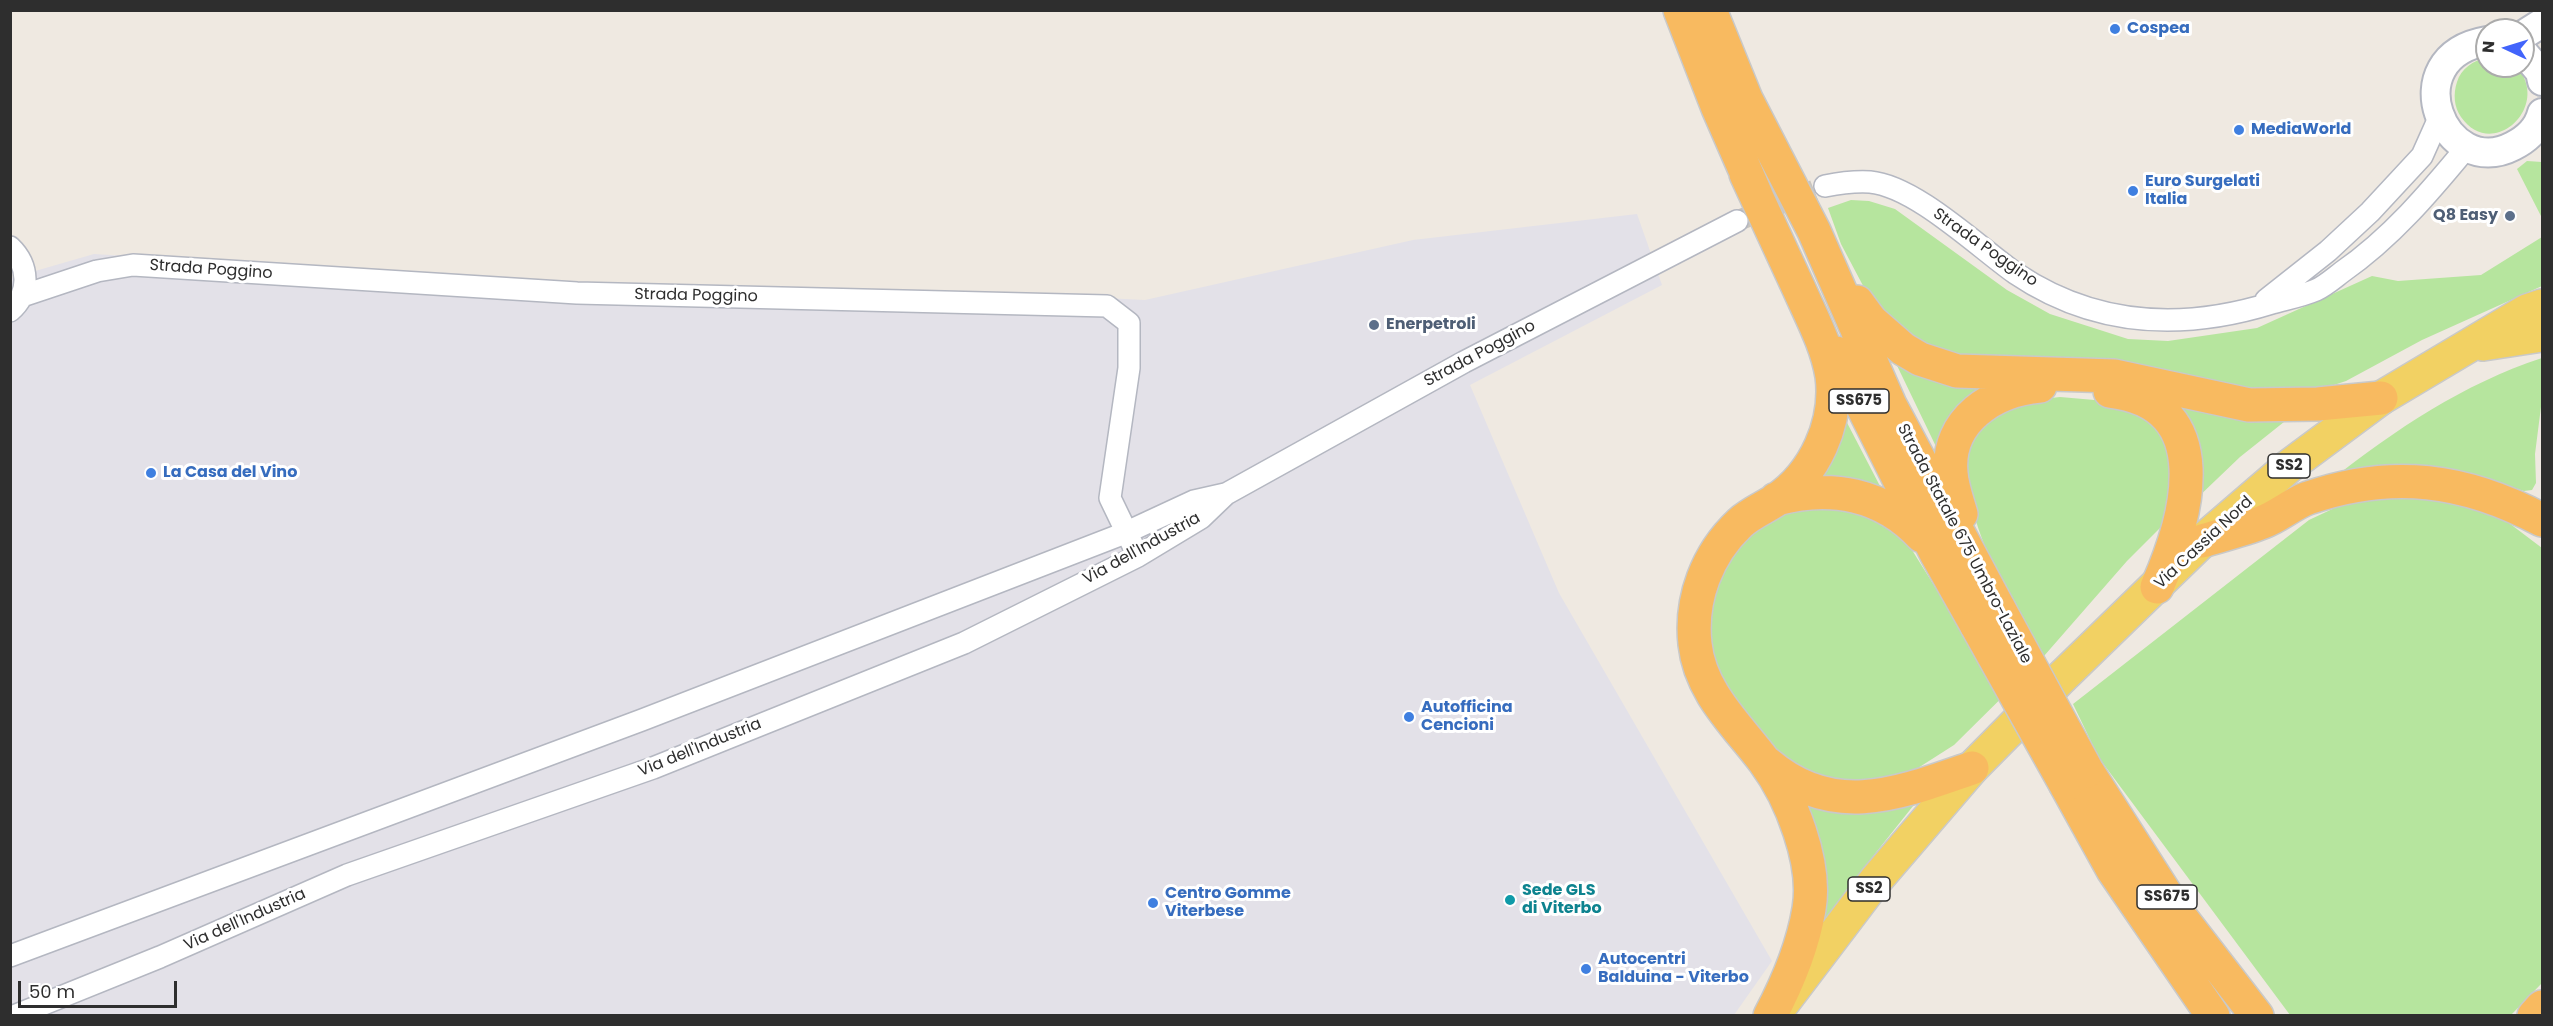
<!DOCTYPE html>
<style>
body{margin:0}
#map{position:relative;width:2553px;height:1026px;overflow:hidden;background:#efe9e1;font-family:Poppins,sans-serif}
canvas{display:block}
.frame{position:absolute;inset:0;border:12px solid #2e2e2e;pointer-events:none}
.north{position:absolute;left:2475px;top:18px;width:60px;height:60px;box-sizing:border-box;background:#fff;border:2px solid #ababab;border-radius:50%;rotate:274deg;font-size:16px;font-weight:700;line-height:24px;text-align:center;color:#2e2e2e}
.north::after{content:'';display:block;margin:auto;width:21px;height:27px;background:#4264fb;clip-path:polygon(50% 0,100% 100%,50% 72%,0 100%)}
.scale{position:absolute;left:18px;top:981px;width:159px;height:27px;box-sizing:border-box;border:3px solid #2e2e2e;border-top:0;padding-left:8px;font-size:18px;line-height:21px;white-space:nowrap;color:#2e2e2e;-webkit-text-stroke:4px #fff;paint-order:stroke}
</style>
<div id="map">
<canvas width="2553" height="1026"></canvas>
<div class="frame"></div>
<div class="north">N</div>
<div class="scale">50 m</div>
</div>
<script>
const g = document.querySelector('canvas').getContext('2d');
g.lineJoin = 'round';
function fillPath(path, color) { g.fillStyle = color; g.fill(path, 'evenodd'); }
function stroke(path, color, width, dash) { g.strokeStyle = color; g.lineWidth = width; g.lineCap = dash ? 'butt' : 'round'; g.setLineDash(dash || []); g.stroke(path); }
function drawText(font, color, halo, rows, align = 'center') {
  g.font = font + ' Poppins,sans-serif'; g.lineWidth = 6; g.setLineDash([]); g.textBaseline = 'middle'; g.strokeStyle = halo; g.fillStyle = color; for (const [text, x, y, turn = 0] of rows) {
    g.save(); g.translate(x, y); g.rotate((+turn || 0) * Math.PI / 180); g.textAlign = isNaN(turn) ? turn : align; if (halo) g.strokeText(text, 0, 0); g.fillText(text, 0, 0); g.restore();
  }
}
const industrial = new Path2D(`
 M 1637,214 L 1662,285 L 1470,385 L 1559,593 L 1772,961 L 1734,1015 L 11,1016 L 11,278 L 94,254 L 583,284 L 1003,293 L 1145,300 L 1413,240 Z`);
const green = new Path2D(`
 M 2487,58 L 2487,66 L 2516,66 C 2553,106 2492,162 2461,117 C 2454,107 2453,94 2457,82 C 2461,69 2473,60 2487,58 Z
 M 2527,161 L 2542,162 L 2542,218 L 2517,169 Z
 M 1851,200 L 1869,201 L 1895,209 L 2007,290 L 2050,314 L 2128,339 L 2168,341 L 2257,328 L 2372,276 L 2398,281 L 2481,275 L 2542,237 L 2542,286 L 2422,340 L 2346,381 L 2316,391 L 2250,392 L 1978,360 L 1925,347 L 1869,297 L 1841,244 L 1828,208 Z
 M 1890,351 L 1995,382 L 1942,459 Z
 M 2542,358 L 2542,399 L 2535,454 L 2536,483 L 2532,490 L 2524,491 L 2478,477 L 2330,481 C 2396,429 2463,384 2542,358 Z
 M 2060,397 L 2106,401 L 2137,414 L 2156,428 L 2168,445 L 2172,484 L 2163,525 L 2127,561 L 2044,656 L 1954,745 L 1907,775 L 1874,783 L 1827,780 L 1774,753 L 1717,676 L 1708,643 L 1712,592 L 1737,545 L 1783,509 L 1845,503 L 1902,534 L 1965,635 L 1994,568 C 1957,481 1940,408 2060,397 Z
 M 2162,401 L 2294,414 L 2240,457 L 2194,501 Z
 M 1843,415 L 1881,488 L 1813,477 Z
 M 2434,494 L 2505,520 L 2542,548 L 2542,983 L 2511,1015 L 2290,1015 L 2099,758 L 2073,704 L 2309,520 L 2358,497 Z
 M 1921,796 L 1847,889 L 1807,948 L 1804,798 Z`);
const minorTunnel = new Path2D(`
 M 1737,221 L 1825,186`);
const minor = new Path2D(`
 M 1825,186 C 1840,183 1854,181 1870,182 C 1915,186 1977,246 2015,273 C 2095,327 2182,331 2272,303 C 2286,299 2302,296 2316,290 C 2325,286 2334,278 2342,272 C 2391,238 2429,193 2467,147
 M 10,247 C 29,265 31,293 10,311
 M 22,296 L 97,271 L 133,265 L 577,293 L 1107,306 L 1129,323 L 1129,368 L 1110,498 L 1138,556
 M 2266,300 L 2328,251 L 2370,212 L 2422,156 L 2439,118
 M 10,956 L 642,720 L 1125,533 L 1194,501 L 1225,494
 M 14,1016 L 160,957 L 347,875 L 653,768 L 964,643 L 1138,556 L 1201,518 L 1226,494 L 1464,362 L 1737,221`);
const secondary = new Path2D(`
 M 2523,35 L 2542,23
 M 2487,41 C 2393,57 2444,182 2513,146 C 2527,139 2538,129 2542,113
 M 2523,52 L 2540,72 L 2542,81`);
const primary = new Path2D(`
 M 2483,344 L 2542,335
 M 1782,1004 L 1876,880 L 1972,768 L 2060,679 L 2202,541 L 2288,467 L 2381,398 L 2527,311 L 2542,306`);
const trunk = new Path2D(`
 M 1680,10 L 1718,108 L 1756,195
 M 1710,10 L 1746,99 L 1814,231 L 1890,405 L 1999,609
 M 1746,174 C 1764,213 1782,252 1800,291 C 1812,318 1827,346 1832,376 C 1838,423 1815,474 1776,500 C 1764,508 1751,513 1740,523 C 1707,554 1690,599 1695,644 C 1700,692 1736,724 1764,761 C 1791,797 1817,863 1809,909 C 1803,946 1788,982 1770,1016
 M 1857,302 L 1871,321 L 1903,349 L 1920,359 L 1957,371 L 2114,376 L 2249,405 L 2318,404 L 2381,398
 M 1836,353 L 1937,555 L 1977,626
 M 2110,391 C 2220,404 2187,519 2157,587
 M 1776,499 C 1831,484 1883,494 1922,536
 M 1961,514 C 1957,500 1952,487 1951,473 C 1946,420 1994,390 2040,386
 M 2202,541 C 2222,535 2243,530 2263,522 C 2279,516 2292,504 2308,498 C 2392,469 2465,479 2542,520
 M 1768,764 C 1834,820 1900,793 1972,768
 M 2087,771 L 2179,915 L 2257,1016
 M 2066,785 L 2113,870 L 2213,1016
 M 2534,1016 L 2542,1007`);
const trunkBridge = new Path2D(`
 M 1999,609 L 2087,771
 M 1977,626 L 2066,785`);
const markers = [
 [2115,29,6,"#3f7fe0"],
 [2239,130,6,"#3f7fe0"],
 [2133,191,6,"#3f7fe0"],
 [2510,216,6,"#5c6f8a"],
 [1374,325,6,"#5c6f8a"],
 [151,473,6,"#3f7fe0"],
 [1409,717,6,"#3f7fe0"],
 [1510,900,6,"#0f9aa8"],
 [1153,903,6,"#3f7fe0"],
 [1586,969,6,"#3f7fe0"]
];
const shields = [
 [1859,401,60],
 [2289,466,42],
 [1869,889,42],
 [2167,897,60]
];
const shieldNames = [
 ["SS675",1859,401],
 ["SS2",2289,466],
 ["SS2",1869,889],
 ["SS675",2167,897]
];
const shopNames = [
 ["Cospea",2127,29],
 ["MediaWorld",2251,130],
 ["Euro Surgelati",2145,182],
 ["Italia",2145,200],
 ["La Casa del Vino",163,473],
 ["Autofficina",1421,708],
 ["Cencioni",1421,726],
 ["Centro Gomme",1165,894],
 ["Viterbese",1165,912],
 ["Autocentri",1598,960],
 ["Balduina - Viterbo",1598,978]
];
const serviceNames = [
 ["Q8 Easy",2498,216],
 ["Enerpetroli",1386,325,"left"]
];
const streetNames = [
 ["Strada Poggino",1985,248,35],
 ["Strada Poggino",211,270,4],
 ["Strada Poggino",696,296,1],
 ["Strada Poggino",1480,354,-28],
 ["Via Cassia Nord",2204,543,-43],
 ["Strada Statale 675 Umbro-Laziale",1964,544,62],
 ["Via dell'Industria",1142,549,-29],
 ["Via dell'Industria",700,748,-22],
 ["Via dell'Industria",245,920,-24]
];
const cultureNames = [
 ["Sede GLS",1522,891],
 ["di Viterbo",1522,909]
];
fillPath(industrial, '#e3e1e8');
fillPath(green, '#b6e59e');
stroke(minorTunnel, '#c8c4bd', 21, [21, 10]);
stroke(minor, '#b4b7c1', 24);
stroke(secondary, '#b4b7c1', 32);
stroke(primary, '#c9c9c9', 36);
stroke(trunk, '#c9c9c9', 36);
stroke(minor, '#fff', 21);
stroke(secondary, '#fff', 28);
stroke(primary, '#f2d163', 33);
stroke(trunk, '#f8ba60', 33);
stroke(trunkBridge, '#c9c9c9', 36, []);
stroke(trunkBridge, '#f8ba60', 33);
for (const [x, y, r, color] of markers) { const dot = new Path2D(); dot.arc(x, y, r, 0, 2 * Math.PI); g.fillStyle = color; g.fill(dot); stroke(dot, '#fff', 2); }
for (const [x, y, w] of shields) { const box = new Path2D(); box.roundRect(x - w / 2, y - 12, w, 24, 4.5); g.fillStyle = '#fff'; g.fill(box); stroke(box, '#2e2e2e', 1.5); }
drawText('bold 15px', '#2e2e2e', null, shieldNames);
drawText('bold 16px', '#366cbe', '#fff', shopNames, 'left');
drawText('bold 16px', '#4e5e75', '#fff', serviceNames, 'right');
drawText('16px', '#2e2e2e', '#fff', streetNames);
drawText('bold 16px', '#0d838f', '#fff', cultureNames, 'left');
</script>
